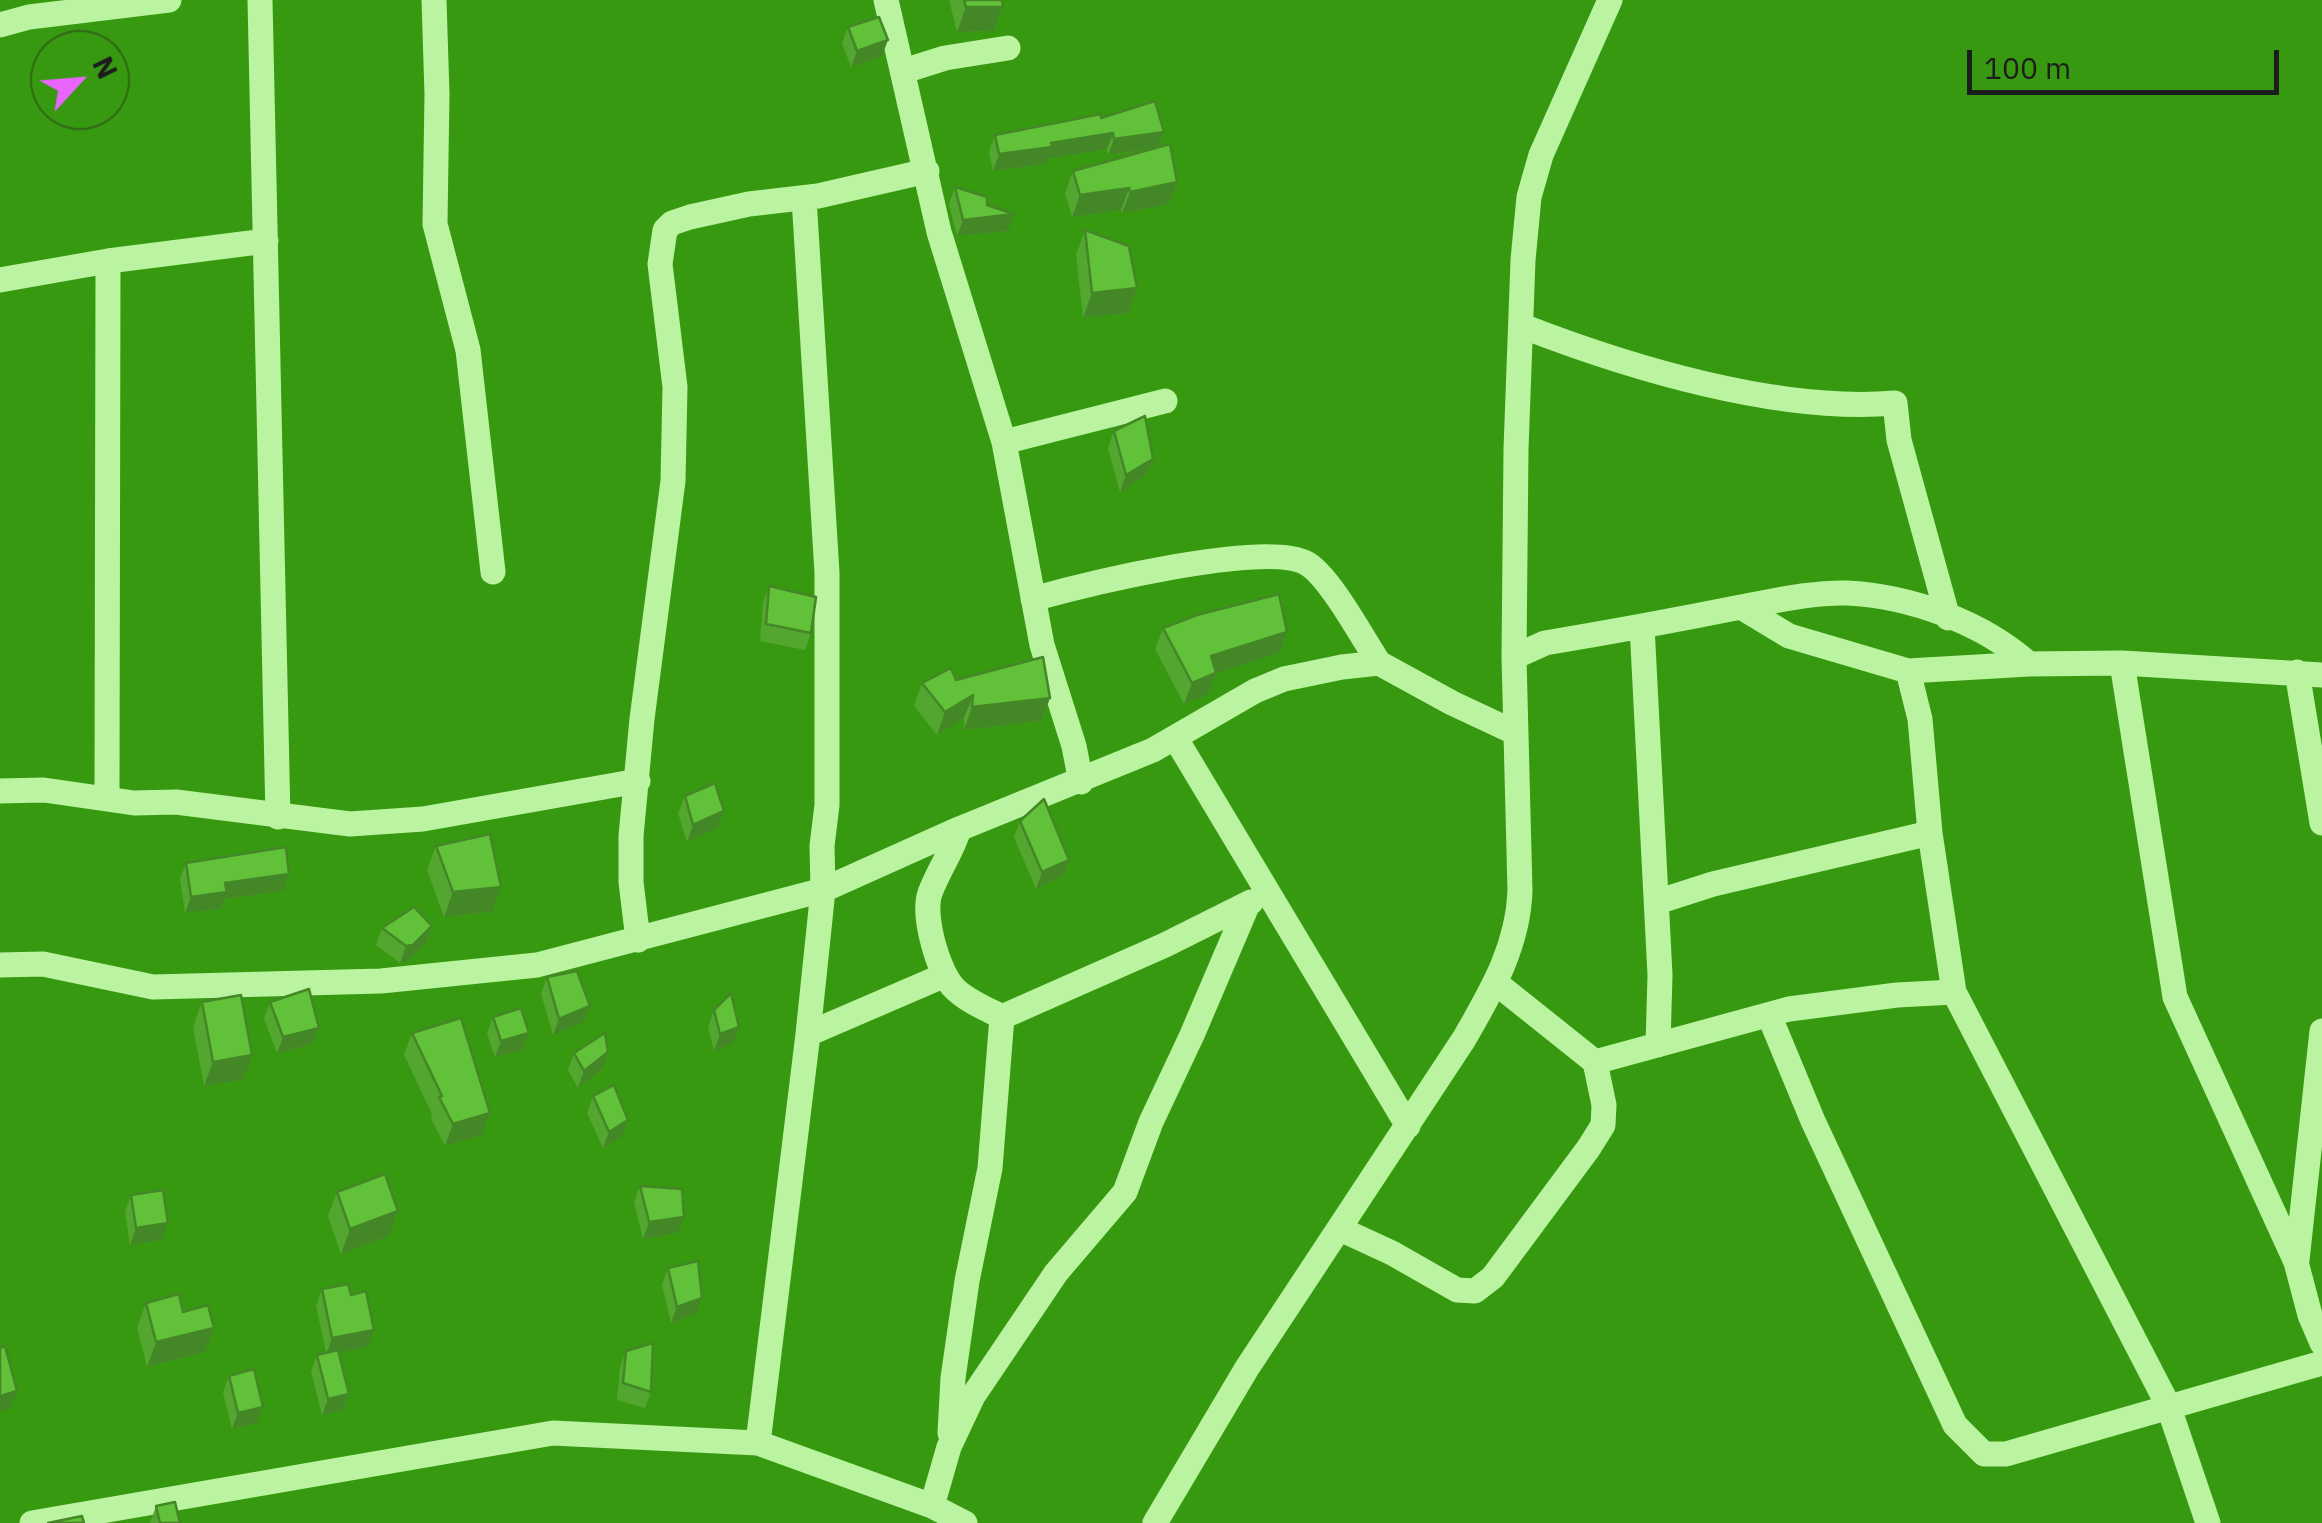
<!DOCTYPE html>
<style>
body{margin:0}
#map{position:relative;width:2322px;height:1523px;overflow:hidden;background:#379910;font-family:"IBM Plex Sans",sans-serif}
canvas{display:block}
.north{position:absolute;left:30px;top:30px;width:100px;height:100px;box-sizing:border-box;background:#379910;border:2px solid #2d6715;border-radius:50%;rotate:64deg;font-size:28px;font-weight:700;line-height:40px;text-align:center;color:#1d1d1d}
.north::after{content:'';display:block;margin:auto;width:35px;height:45px;background:#ea64ff;clip-path:polygon(50% 0,100% 100%,50% 72%,0 100%)}
.scale{position:absolute;left:1967px;top:50px;width:312px;height:45px;box-sizing:border-box;border:5px solid #1d1d1d;border-top:0;padding-left:12px;font-size:30px;line-height:35px;white-space:nowrap;color:#1d1d1d;-webkit-text-stroke:8px #379910;paint-order:stroke}
</style>
<div id="map">
<canvas width="2322" height="1523"></canvas>
<div class="north">N</div>
<div class="scale">100 m</div>
</div>
<script>
const g = document.querySelector('canvas').getContext('2d');
g.lineJoin = 'round';
function stroke(path, color, width, dash) { g.strokeStyle = color; g.lineWidth = width; g.lineCap = dash ? 'butt' : 'round'; g.setLineDash(dash || []); g.stroke(path); }
function fillPath(path, color) { g.fillStyle = color; g.fill(path, 'evenodd'); }
const minor = new Path2D(`
 M 260,0 L 278,817
 M 434,0 L 437,94 L 435,224 L 468,350 L 493,572
 M 886,0 L 939,232 L 1004,442 L 1042,645 L 1074,746 L 1081,782
 M 0,25 L 29,17 L 169,0
 M 904,71 L 945,58 L 1008,48
 M 0,280 L 108,261 L 266,241
 M 1522,326 C 1630,368 1779,413 1895,403 L 1899,440 L 1948,618
 M 1004,442 L 1165,401
 M 1033,599 C 1083,585 1264,540 1306,563 C 1329,575 1363,639 1379,663
 M 1741,607 L 1789,636 L 1908,671 L 2029,664
 M 1642,626 L 1660,975 L 1658,1045
 M 1514,657 L 1545,643 C 1611,632 1676,620 1741,607 C 1775,601 1812,592 1847,593 C 1910,596 1982,622 2029,664 L 2122,663 L 2322,675
 M 2122,663 L 2175,997 L 2296,1262 L 2310,1315 L 2322,1343
 M 1908,671 L 1920,719 L 1930,833 L 1954,992 L 2168,1405 L 2208,1523
 M 2297,672 L 2322,823
 M 1176,739 L 1408,1126
 M 0,791 L 44,790 L 134,803 L 176,802 L 350,824 L 423,819 L 638,781
 M 107,798 L 108,261
 M 959,829 C 952,852 938,871 930,893 C 922,915 938,973 955,989 C 967,1001 987,1009 1002,1017
 M 1657,902 L 1713,884 L 1930,833
 M 638,940 L 631,882 L 631,836 L 642,719 L 673,481 L 675,387 L 660,264 L 665,230 L 672,223 L 690,217 L 749,204 L 818,196 L 927,171
 M 0,965 L 43,964 L 153,987 L 381,981 L 537,965 L 823,890 L 959,829 L 1153,750 L 1255,691 L 1284,679 L 1342,667 L 1379,663 L 1452,703 L 1516,733
 M 1769,1015 L 1813,1121 L 1955,1425 L 1984,1454 L 2006,1454 L 2322,1363
 M 1002,1017 L 1165,945 L 1251,902
 M 808,1034 L 945,975
 M 1595,1062 L 1789,1009 L 1897,995 L 1954,992
 M 1340,1229 L 1392,1253 L 1457,1290 L 1475,1291 L 1493,1277 L 1588,1149 L 1603,1125 L 1604,1105 L 1595,1062 L 1496,983
 M 2297,1260 L 2322,1031
 M 950,1433 L 953,1378 L 967,1281 L 990,1168 L 1002,1017
 M 758,1443 L 808,1034 L 823,890 L 822,846 L 827,805 L 827,573 L 804,198
 M 932,1506 L 949,1447 L 973,1396 L 1056,1273 L 1125,1192 L 1151,1122 L 1192,1035 L 1247,906
 M 32,1523 L 553,1433 L 758,1443 L 932,1506 L 965,1523
 M 1155,1523 L 1247,1368 L 1464,1039 C 1491,992 1518,947 1520,891 L 1514,657 L 1516,449 L 1523,260 L 1529,197 L 1541,155 L 1610,0`);
const wall = new Path2D(`
 M 949,0 L 1002,0 L 1003,7 L 994,31 L 957,32 Z
 M 848,27 L 882,56 L 851,67 L 842,43 Z
 M 1101,118 L 1158,147 L 1177,182 L 1169,204 L 1122,213 L 1121,210 L 1072,217 L 1065,193 L 1073,171 L 1154,149 L 1108,155 L 1107,149 L 1048,159 L 1046,164 L 993,171 L 989,152 L 995,135 Z
 M 955,187 L 987,205 L 1008,231 L 957,236 L 949,204 Z
 M 1085,230 L 1137,288 L 1128,313 L 1083,318 L 1076,255 Z
 M 1114,431 L 1153,459 L 1147,475 L 1120,492 L 1108,448 Z
 M 769,586 L 811,633 L 805,650 L 760,641 L 763,603 Z
 M 1163,628 L 1287,632 L 1280,653 L 1216,673 L 1209,694 L 1184,704 L 1155,649 Z
 M 956,680 L 1050,698 L 1041,721 L 964,730 L 964,718 L 937,735 L 914,706 L 922,683 Z
 M 685,796 L 718,828 L 687,842 L 678,813 Z
 M 1020,821 L 1069,860 L 1063,876 L 1036,889 L 1014,837 Z
 M 436,846 L 492,912 L 444,917 L 427,870 Z
 M 186,863 L 283,891 L 224,899 L 220,909 L 185,913 L 180,879 Z
 M 432,926 L 426,943 L 407,962 L 400,963 L 376,945 L 382,928 Z
 M 547,977 L 584,1022 L 553,1035 L 541,994 Z
 M 202,1002 L 243,1080 L 204,1086 L 193,1027 Z
 M 270,1002 L 319,1028 L 313,1044 L 277,1053 L 264,1019 Z
 M 714,1010 L 733,1043 L 714,1051 L 708,1027 Z
 M 493,1017 L 529,1033 L 523,1050 L 495,1057 L 487,1034 Z
 M 412,1033 L 490,1113 L 482,1135 L 445,1146 L 431,1119 L 432,1114 L 404,1055 Z
 M 574,1053 L 602,1069 L 578,1088 L 568,1070 Z
 M 593,1096 L 622,1137 L 603,1148 L 587,1113 Z
 M 640,1186 L 677,1233 L 643,1239 L 634,1202 Z
 M 337,1192 L 398,1211 L 389,1236 L 341,1254 L 328,1216 Z
 M 131,1195 L 162,1240 L 130,1245 L 125,1212 Z
 M 668,1268 L 696,1314 L 671,1323 L 662,1285 Z
 M 322,1289 L 351,1295 L 368,1347 L 339,1352 L 349,1394 L 343,1410 L 322,1415 L 311,1371 L 317,1355 L 326,1352 L 316,1306 Z
 M 146,1303 L 183,1312 L 205,1352 L 147,1367 L 137,1328 Z
 M 626,1351 L 651,1392 L 645,1408 L 617,1400 L 620,1367 Z
 M 229,1376 L 257,1423 L 232,1429 L 223,1392 Z
 M 156,1506 L 180,1523 L 150,1523 Z`);
const shadedWall = new Path2D(`
 M 966,7 L 1003,7 L 994,31 L 957,32 Z
 M 888,40 L 882,56 L 851,67 L 857,51 Z
 M 1164,132 L 1158,148 L 1108,155 L 1114,139 Z
 M 1113,133 L 1107,149 L 1048,159 L 1046,164 L 993,171 L 999,154 L 1051,143 Z
 M 1177,182 L 1169,204 L 1122,213 L 1130,192 Z
 M 1129,188 L 1121,210 L 1072,217 L 1080,195 Z
 M 1014,214 L 1008,231 L 957,236 L 963,220 Z
 M 1137,288 L 1128,313 L 1083,318 L 1092,293 Z
 M 1153,459 L 1147,475 L 1120,492 L 1126,475 Z
 M 1287,632 L 1280,653 L 1203,677 L 1211,656 Z
 M 1216,673 L 1209,694 L 1184,704 L 1192,683 Z
 M 973,695 L 964,718 L 937,735 L 945,712 Z
 M 1050,698 L 1041,721 L 964,730 L 972,707 Z
 M 724,811 L 718,828 L 687,842 L 693,825 Z
 M 1069,860 L 1063,876 L 1036,889 L 1042,872 Z
 M 289,874 L 283,891 L 224,899 L 220,909 L 185,913 L 191,897 L 225,883 Z
 M 501,887 L 492,912 L 444,917 L 453,892 Z
 M 432,926 L 426,943 L 407,962 L 400,963 L 406,946 Z
 M 590,1006 L 584,1022 L 553,1035 L 559,1019 Z
 M 739,1027 L 733,1043 L 714,1051 L 720,1034 Z
 M 319,1028 L 313,1044 L 277,1053 L 283,1037 Z
 M 529,1033 L 523,1050 L 495,1057 L 501,1041 Z
 M 608,1052 L 602,1069 L 578,1088 L 584,1071 Z
 M 252,1055 L 243,1080 L 204,1086 L 213,1062 Z
 M 490,1113 L 482,1135 L 445,1146 L 453,1124 Z
 M 628,1120 L 622,1137 L 603,1148 L 609,1132 Z
 M 398,1211 L 389,1236 L 341,1254 L 350,1229 Z
 M 684,1217 L 677,1233 L 643,1239 L 649,1222 Z
 M 168,1223 L 162,1240 L 130,1245 L 136,1228 Z
 M 702,1298 L 696,1314 L 671,1323 L 677,1307 Z
 M 214,1328 L 205,1352 L 147,1367 L 156,1342 Z
 M 374,1330 L 368,1347 L 326,1355 L 332,1338 Z
 M 17,1391 L 11,1408 L 0,1411 L 0,1396 Z
 M 349,1394 L 343,1410 L 322,1415 L 328,1399 Z
 M 263,1407 L 257,1423 L 232,1429 L 238,1413 Z`);
const building = new Path2D(`
 M 964,0 L 1002,0 L 1003,7 L 966,7 Z
 M 879,17 L 888,40 L 857,51 L 848,27 Z
 M 1155,101 L 1164,132 L 1114,139 L 1113,133 L 1051,143 L 1052,147 L 999,154 L 995,135 L 1101,114 L 1101,118 Z
 M 1170,144 L 1177,182 L 1130,192 L 1129,188 L 1080,195 L 1073,171 Z
 M 955,187 L 987,197 L 987,205 L 1014,214 L 963,220 Z
 M 1085,230 L 1129,246 L 1137,288 L 1092,293 Z
 M 1145,416 L 1153,459 L 1126,475 L 1114,431 Z
 M 769,586 L 816,597 L 811,633 L 766,624 Z
 M 1279,594 L 1287,632 L 1211,656 L 1216,673 L 1192,683 L 1163,628 L 1197,615 Z
 M 1043,657 L 1050,698 L 972,707 L 973,695 L 945,712 L 922,683 L 951,668 L 956,680 Z
 M 715,783 L 724,811 L 693,825 L 685,796 Z
 M 1044,799 L 1069,860 L 1042,872 L 1020,821 Z
 M 490,834 L 501,887 L 453,892 L 436,846 Z
 M 286,847 L 289,874 L 225,883 L 227,892 L 191,897 L 186,863 Z
 M 414,907 L 432,926 L 413,945 L 406,946 L 382,928 Z
 M 577,971 L 590,1006 L 559,1019 L 547,977 Z
 M 309,989 L 319,1028 L 283,1037 L 270,1002 Z
 M 731,993 L 739,1027 L 720,1034 L 714,1010 Z
 M 241,995 L 252,1055 L 213,1062 L 202,1002 Z
 M 521,1008 L 529,1033 L 501,1041 L 493,1017 Z
 M 461,1018 L 490,1113 L 453,1124 L 439,1097 L 442,1096 L 412,1033 Z
 M 605,1033 L 608,1052 L 584,1071 L 574,1053 Z
 M 614,1085 L 628,1120 L 609,1132 L 593,1096 Z
 M 385,1174 L 398,1211 L 350,1229 L 337,1192 Z
 M 640,1186 L 682,1189 L 684,1217 L 649,1222 Z
 M 163,1190 L 168,1223 L 136,1228 L 131,1195 Z
 M 698,1261 L 702,1298 L 677,1307 L 668,1268 Z
 M 348,1284 L 351,1295 L 366,1291 L 374,1330 L 332,1338 L 322,1289 Z
 M 179,1294 L 183,1312 L 208,1305 L 214,1328 L 156,1342 L 146,1303 Z
 M 653,1343 L 651,1392 L 623,1383 L 626,1351 Z
 M 5,1346 L 17,1391 L 0,1396 L 0,1348 Z
 M 338,1350 L 349,1394 L 328,1399 L 317,1355 Z
 M 254,1369 L 263,1407 L 238,1413 L 229,1376 Z
 M 175,1502 L 180,1523 L 160,1523 L 156,1506 Z
 M 82,1516 L 84,1523 L 48,1523 Z`);
stroke(minor, '#baf4a1', 25);
fillPath(wall, '#53a630');
fillPath(shadedWall, '#448727');
fillPath(building, '#61c138');
stroke(building, '#448727', 2.5);
</script>
